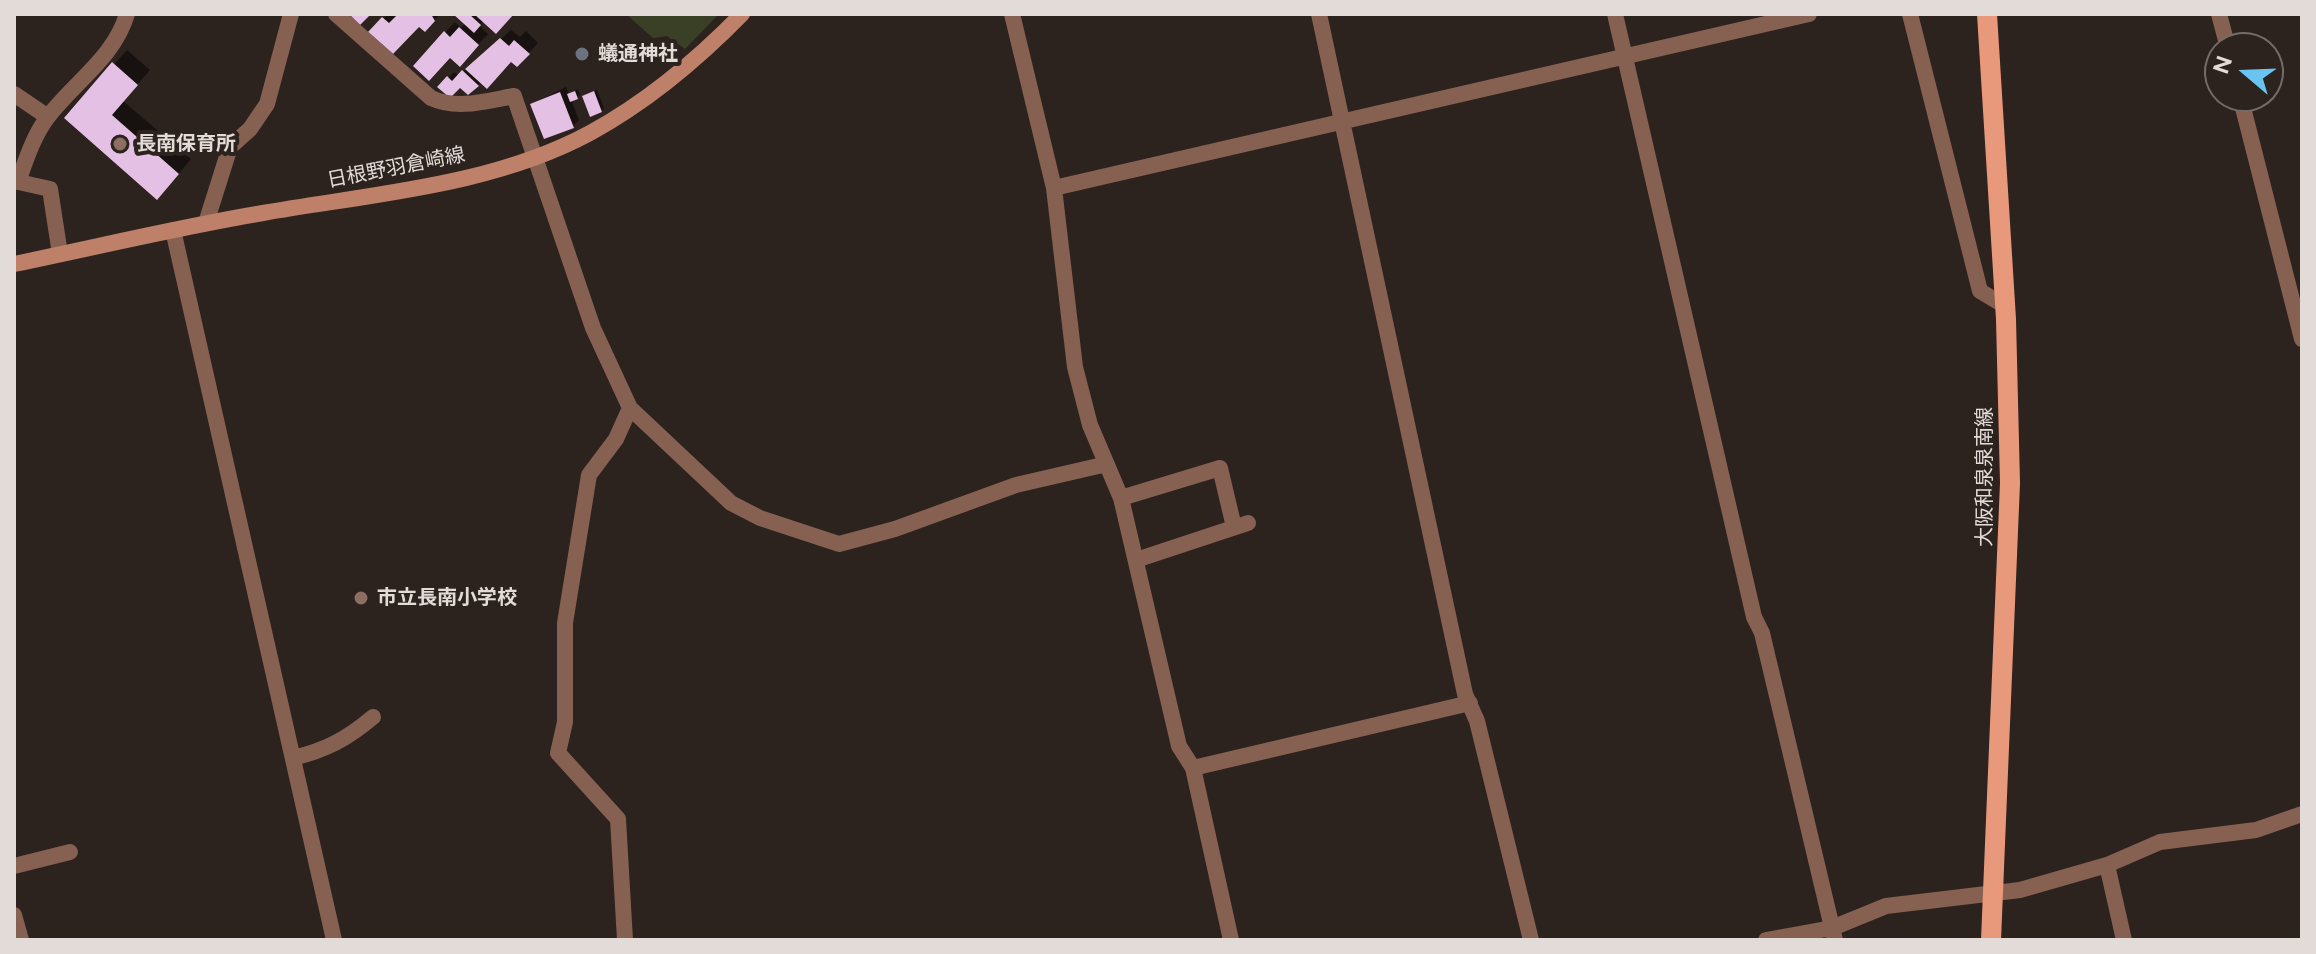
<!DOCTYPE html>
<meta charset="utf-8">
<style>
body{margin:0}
#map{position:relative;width:2316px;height:954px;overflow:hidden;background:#2c221e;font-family:Figtree,sans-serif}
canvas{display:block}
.frame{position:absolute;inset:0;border:16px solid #e2dbd8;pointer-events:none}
.north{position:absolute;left:2204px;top:32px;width:80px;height:80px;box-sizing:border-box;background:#2c221e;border:2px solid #756c68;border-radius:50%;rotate:289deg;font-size:22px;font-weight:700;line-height:32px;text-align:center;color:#e2dbd8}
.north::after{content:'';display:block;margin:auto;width:28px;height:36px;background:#69c4f1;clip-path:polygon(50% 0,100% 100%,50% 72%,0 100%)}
</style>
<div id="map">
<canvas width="2316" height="954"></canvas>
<div class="frame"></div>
<div class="north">N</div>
</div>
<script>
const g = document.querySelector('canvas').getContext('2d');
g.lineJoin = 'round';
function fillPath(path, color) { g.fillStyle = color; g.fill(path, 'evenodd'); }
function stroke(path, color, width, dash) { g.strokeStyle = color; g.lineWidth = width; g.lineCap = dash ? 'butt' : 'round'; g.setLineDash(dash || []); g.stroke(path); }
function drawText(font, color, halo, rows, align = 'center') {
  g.font = font + ' Figtree,"Noto Sans JP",sans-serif'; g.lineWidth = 8; g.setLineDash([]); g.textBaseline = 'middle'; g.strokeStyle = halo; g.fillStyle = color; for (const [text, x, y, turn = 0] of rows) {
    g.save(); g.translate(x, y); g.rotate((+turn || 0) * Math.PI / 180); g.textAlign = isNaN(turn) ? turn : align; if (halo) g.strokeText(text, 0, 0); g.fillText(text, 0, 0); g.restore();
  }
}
const green = new Path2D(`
 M 626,14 L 719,14 L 685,49 L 667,36 L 653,38 Z`);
const shadow = new Path2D(`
 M 388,14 L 440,14 L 425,30 L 419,24 L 371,31 Z
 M 456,14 L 512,14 L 484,20 L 479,26 L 488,34 L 469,54 L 415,65 L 455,22 L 461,28 L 466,23 Z
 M 511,30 L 520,37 L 526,31 L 538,43 L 517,65 L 512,60 L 468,92 L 460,86 L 440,87 L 454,72 L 459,76 Z
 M 127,50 L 150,70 L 123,101 L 191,159 L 170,184 L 66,118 Z
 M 566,87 L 569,94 L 578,89 L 580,95 L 571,99 L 579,120 L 573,126 L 533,104 Z
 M 597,90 L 604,108 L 601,111 L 584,97 Z`);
const building = new Path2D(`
 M 349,14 L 371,14 L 360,25 Z
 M 398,14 L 431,14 L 435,21 L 425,32 L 419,27 L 393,54 L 368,32 L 382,17 L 389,23 Z
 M 453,14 L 469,14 L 481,25 L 474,33 Z
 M 474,14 L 514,14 L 496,34 Z
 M 459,27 L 479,45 L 460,67 L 450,58 L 429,81 L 413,66 L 444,31 L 450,37 Z
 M 500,38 L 509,46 L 514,40 L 530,54 L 517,67 L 511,62 L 487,89 L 465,69 Z
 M 112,62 L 138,85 L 112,115 L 179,174 L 157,200 L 64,118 Z
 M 462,70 L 479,86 L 468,95 L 460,88 L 450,98 L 437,87 L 447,76 L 452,81 Z
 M 575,91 L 578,99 L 570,102 L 567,94 Z
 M 594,91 L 602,112 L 590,117 L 582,96 Z
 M 560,92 L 574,128 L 544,139 L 530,104 Z`);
const minor = new Path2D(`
 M 336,14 L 431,98 C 457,110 486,101 514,96 L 593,328 L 630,408 L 731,503 L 760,518 L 839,544 L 895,529 L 1016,485 L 1107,464
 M 1012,14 L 1054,188 L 1075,367 L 1090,425 L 1121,498 L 1179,746 L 1193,768 L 1231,940
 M 1319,14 L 1465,694 L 1477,721 L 1531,940
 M 1615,14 L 1754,617 L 1762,633 L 1835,940
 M 1910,14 L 1980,291 L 2005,306
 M 2219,14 L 2228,48
 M 14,94 L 48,117
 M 2240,96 L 2302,339
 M 14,181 L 50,189 L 60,254
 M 18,182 C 26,160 33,137 47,118 C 74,82 114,58 127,14
 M 1054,188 L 1809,14
 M 206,223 L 230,147 L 250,129 L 267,104 L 291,14
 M 173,230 L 334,940
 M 1121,498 L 1220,468 L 1234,527
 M 1136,560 L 1248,523
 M 293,758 C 326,750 347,739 373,717
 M 1193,768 L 1470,703
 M 2107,865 L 2124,940
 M 14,866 L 70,852
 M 14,915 L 21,940
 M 625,940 L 618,819 L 558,753 L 565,722 L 565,623 L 589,475 L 616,439 L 630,408
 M 1766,940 L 1832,928 L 1886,906 L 2020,890 L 2107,865 L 2160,842 L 2256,830 L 2302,814`);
const secondary = new Path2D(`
 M 14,264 C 97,247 179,227 263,213 C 371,194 492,186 590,133 C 647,102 697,60 742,14`);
const primary = new Path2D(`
 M 1987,14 L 2006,319 L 2010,483 L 1991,940`);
const markers = [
 [582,54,8,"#6b7280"],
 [120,144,8,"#8d6e63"],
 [361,598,8,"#8d6e63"]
];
const poiNames = [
 ["蟻通神社",598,54],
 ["長南保育所",136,144],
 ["市立長南小学校",377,598]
];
const streetNames = [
 ["日根野羽倉崎線",396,168,-11],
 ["大阪和泉泉南線",1985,477,-90]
];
fillPath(green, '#3a4025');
fillPath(shadow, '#0007');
fillPath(building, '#e4c0e5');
stroke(minor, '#866051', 16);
stroke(secondary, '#be8069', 16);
stroke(primary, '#e9997b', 20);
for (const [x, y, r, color] of markers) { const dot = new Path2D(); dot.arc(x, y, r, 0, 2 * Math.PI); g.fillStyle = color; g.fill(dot); stroke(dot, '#2c221e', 3); }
drawText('bold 20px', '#e2dbd8', '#2c221e', poiNames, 'left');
drawText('20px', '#e2dbd8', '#2c221e', streetNames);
</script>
